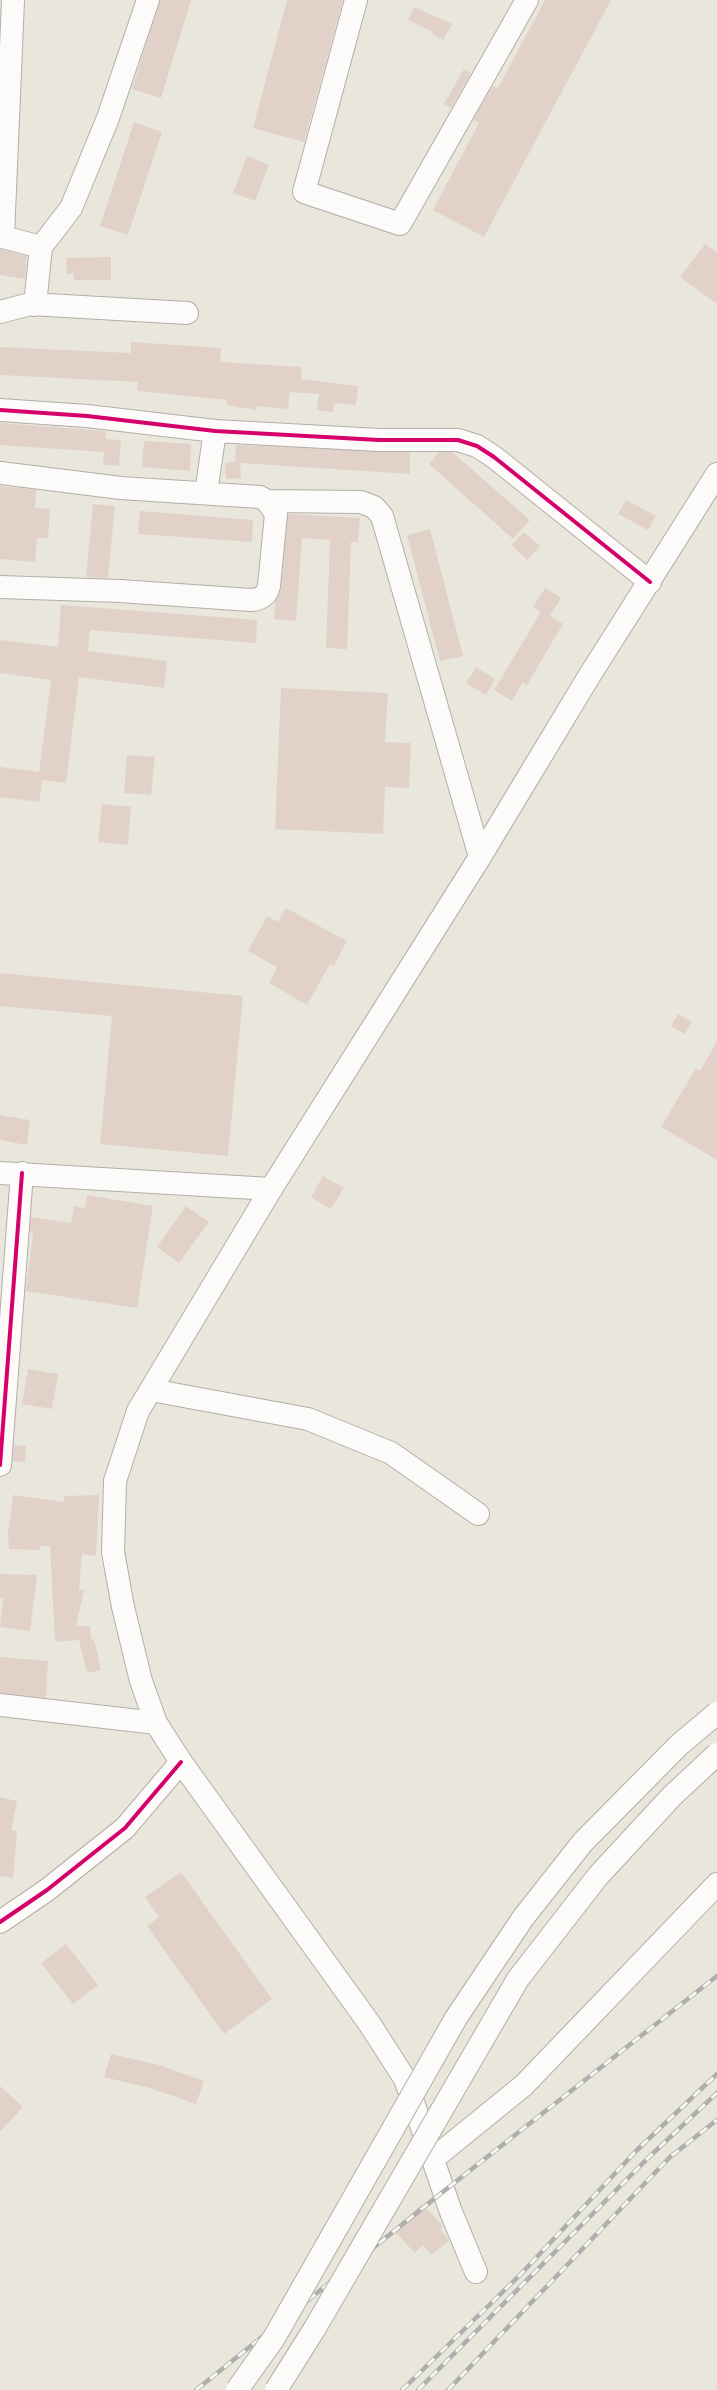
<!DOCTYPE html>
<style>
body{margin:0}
canvas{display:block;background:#e9e7dc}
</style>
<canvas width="717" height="2390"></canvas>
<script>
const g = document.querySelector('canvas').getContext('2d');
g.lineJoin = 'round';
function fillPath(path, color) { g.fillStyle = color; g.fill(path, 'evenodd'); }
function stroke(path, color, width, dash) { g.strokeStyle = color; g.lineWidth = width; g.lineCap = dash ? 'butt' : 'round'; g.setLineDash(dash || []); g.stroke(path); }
const building = new Path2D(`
 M 160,0 L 191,0 L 161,98 L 132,89 Z
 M 287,0 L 343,0 L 304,142 L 253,128 Z
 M 545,0 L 611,0 L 484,237 L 433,210 L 479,123 L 473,120 L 493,86 L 498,88 Z
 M 414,7 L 452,24 L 443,40 L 432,34 L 433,32 L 408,20 Z
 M 464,69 L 471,73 L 451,108 L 444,104 Z
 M 134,122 L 162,132 L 128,235 L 100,226 Z
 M 247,156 L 269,165 L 255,201 L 233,193 Z
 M 705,244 L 717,253 L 717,304 L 680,277 Z
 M 0,249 L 27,256 L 25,279 L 0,275 Z
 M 111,257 L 111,280 L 74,280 L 74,273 L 67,274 L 66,258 Z
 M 131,342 L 221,348 L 220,362 L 302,367 L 301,379 L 358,386 L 356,405 L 334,403 L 333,412 L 317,410 L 319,394 L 290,392 L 288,409 L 257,406 L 256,410 L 226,405 L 227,400 L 137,391 L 138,382 L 0,375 L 0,347 L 131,353 Z
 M 0,423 L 106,431 L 106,439 L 121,440 L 119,466 L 103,465 L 104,452 L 0,445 Z
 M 144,441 L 191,444 L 190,471 L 142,467 Z
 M 236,445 L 410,452 L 410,474 L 240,463 L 241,478 L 226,479 L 225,463 L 235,462 Z
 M 439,452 L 452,452 L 530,520 L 513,539 L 429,464 Z
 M 0,486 L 36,490 L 35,508 L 50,509 L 48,538 L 37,538 L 35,562 L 0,559 Z
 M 626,500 L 656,516 L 648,530 L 618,514 Z
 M 93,504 L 115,506 L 108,578 L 86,577 Z
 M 140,511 L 253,520 L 252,542 L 138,534 Z
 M 288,514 L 360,518 L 358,542 L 351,542 L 347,649 L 326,648 L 330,540 L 302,538 L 296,621 L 274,619 L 275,602 L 281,587 Z
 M 430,529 L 463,656 L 440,661 L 407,535 Z
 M 524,532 L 540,546 L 527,560 L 511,545 Z
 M 545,588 L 561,598 L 550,616 L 563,624 L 527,685 L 523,682 L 512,701 L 494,690 L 541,612 L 533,607 Z
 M 61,605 L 257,620 L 256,643 L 90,630 L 88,651 L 167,661 L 164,688 L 79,677 L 66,783 L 42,780 L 39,802 L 0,797 L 0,767 L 39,772 L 51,680 L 0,673 L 0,640 L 58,647 Z
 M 476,667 L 495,679 L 486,695 L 466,683 Z
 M 281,688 L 388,693 L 385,742 L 411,743 L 409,788 L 385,787 L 383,834 L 275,829 Z
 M 127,755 L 155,757 L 151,795 L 124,793 Z
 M 102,804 L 131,807 L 128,845 L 98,842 Z
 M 286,908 L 347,941 L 334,966 L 330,964 L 307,1005 L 269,983 L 277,967 L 248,951 L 267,916 L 278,922 Z
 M 0,973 L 243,996 L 228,1156 L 100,1144 L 112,1016 L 0,1006 Z
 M 678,1014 L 692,1022 L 685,1034 L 671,1026 Z
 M 717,1041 L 717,1160 L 661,1127 L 696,1068 L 700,1071 Z
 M 0,1115 L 30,1120 L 27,1145 L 0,1140 Z
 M 323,1176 L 344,1188 L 331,1209 L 311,1197 Z
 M 87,1195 L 153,1206 L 137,1308 L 26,1291 L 33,1232 L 30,1232 L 31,1217 L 71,1223 L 74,1206 L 85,1208 Z
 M 186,1206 L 209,1222 L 179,1263 L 157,1247 Z
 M 28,1369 L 58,1374 L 52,1409 L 22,1404 Z
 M 14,1445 L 26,1446 L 25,1462 L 13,1461 Z
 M 13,1495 L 64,1502 L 64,1496 L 99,1495 L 96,1556 L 82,1554 L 79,1589 L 84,1590 L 76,1626 L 90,1626 L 91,1640 L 94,1639 L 101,1670 L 87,1673 L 79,1640 L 55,1642 L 50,1546 L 40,1546 L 40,1550 L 9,1549 L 8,1533 Z
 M 0,1574 L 37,1575 L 30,1631 L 0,1627 L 3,1598 L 0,1598 Z
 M 0,1657 L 48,1661 L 46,1698 L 0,1693 Z
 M 0,1797 L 17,1801 L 11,1830 L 17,1831 L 13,1878 L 0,1876 Z
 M 181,1872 L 272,1999 L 224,2034 L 147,1926 L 159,1917 L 145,1897 Z
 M 66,1944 L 98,1985 L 73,2004 L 41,1963 Z
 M 111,2054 L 159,2065 L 204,2081 L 196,2104 L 150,2088 L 104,2077 Z
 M 0,2086 L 23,2107 L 0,2132 Z
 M 422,2204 L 443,2226 L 440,2229 L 449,2241 L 431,2255 L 423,2245 L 415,2253 L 393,2230 Z`);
const minor = new Path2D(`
 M 13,0 L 3,237 L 41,247
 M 356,0 L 304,192 L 400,224 L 527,0
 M 35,305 L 41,247 L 71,208 L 108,118 L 148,0
 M 0,312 L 30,304 L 187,313
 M 0,410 L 87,416 L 215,431 L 379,440 L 458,440 L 477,446 L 494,457 L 650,582
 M 0,473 L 121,488 L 260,497 L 267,501 L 276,514 L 269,586 C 267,596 261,599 251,600 L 120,591 L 0,587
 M 206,493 L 215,431
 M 267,501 L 361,502 L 374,507 L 382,516 L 480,857
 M 0,1173 L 271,1189
 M 151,1390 L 308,1419 L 391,1453 L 478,1514
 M 0,1465 L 22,1173
 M 0,1705 L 156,1723
 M 0,1922 L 47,1890 L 125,1828 L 181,1762
 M 433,2159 L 524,2085 L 717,1884`);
const major = new Path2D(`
 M 476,2272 L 451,2212 L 405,2079 L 369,2023 L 181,1762 L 156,1723 L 141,1681 L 123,1607 L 113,1552 L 115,1481 L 138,1411 L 271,1189 L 480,857 L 588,678 L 717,474`);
const rail = new Path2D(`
 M 196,2390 L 444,2191 L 717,1976
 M 402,2390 L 520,2275 L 636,2151 L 717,2074
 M 418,2390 L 648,2158 L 717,2093
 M 448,2390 L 670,2157 L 717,2120`);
const highwayBridge = new Path2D(`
 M 237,2390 L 274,2338 L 456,2018 L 523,1918 L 583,1842 L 679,1745 L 717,1713
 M 276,2390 L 315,2328 L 518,1979 L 598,1876 L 672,1796 L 717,1754`);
const cycleway = new Path2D(`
 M 0,410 L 87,416 L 215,431 L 379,440 L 458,440 L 477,446 L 494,457 L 650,582
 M 0,1465 L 22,1173
 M 0,1922 L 47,1890 L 125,1828 L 181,1762`);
fillPath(building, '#e2d1c9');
stroke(minor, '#b0afa8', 24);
stroke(major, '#b0afa8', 24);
stroke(minor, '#fcfbfa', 22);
stroke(major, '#fcfbfa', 22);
stroke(rail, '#aeaeac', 4.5);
stroke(rail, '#f6f6f2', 3, [9]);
stroke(highwayBridge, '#b0afa8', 24, []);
stroke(highwayBridge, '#fcfbfa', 22);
stroke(cycleway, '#d6006c', 4);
</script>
